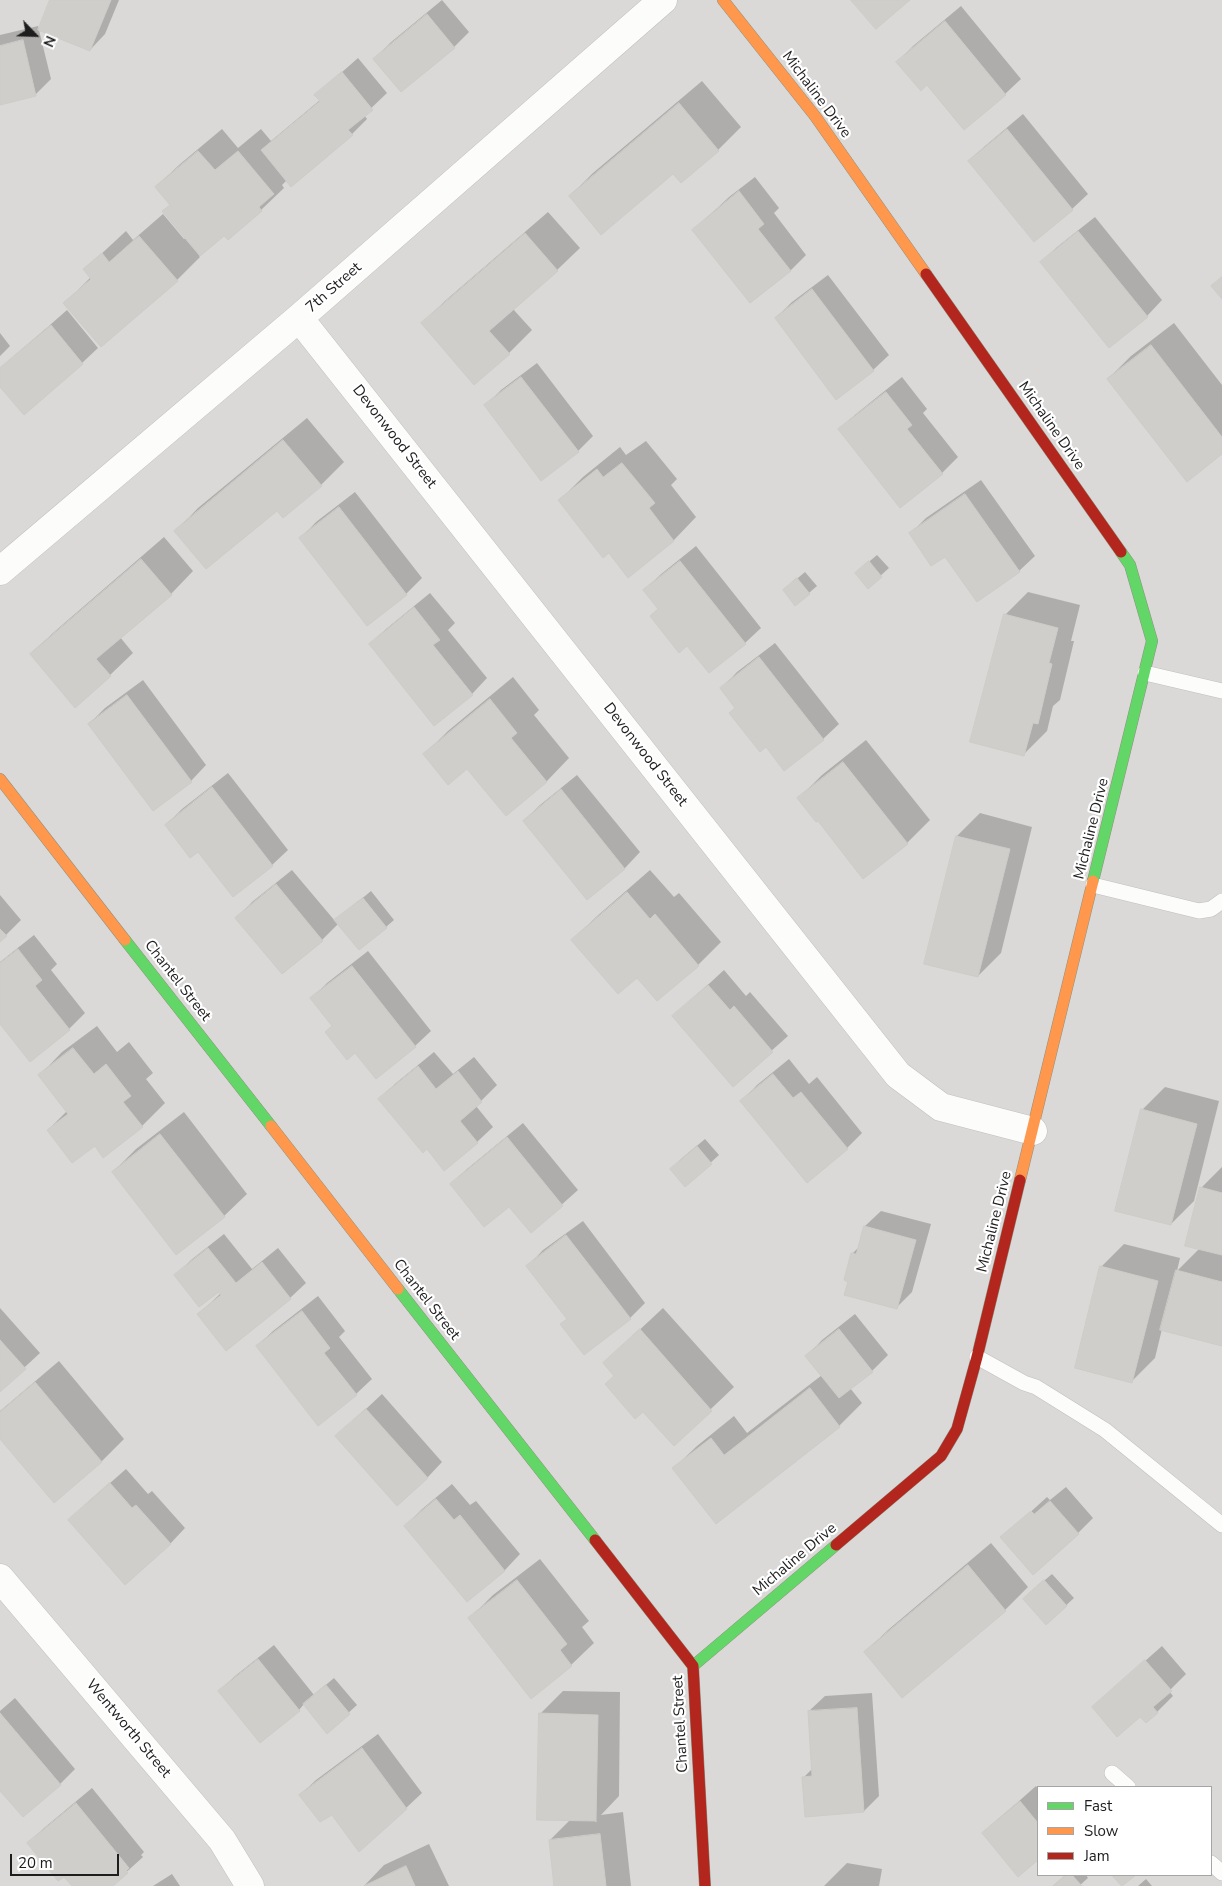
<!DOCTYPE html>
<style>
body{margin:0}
#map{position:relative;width:1222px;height:1886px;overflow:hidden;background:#ebe9e6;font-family:"Nunito Sans",sans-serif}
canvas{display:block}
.legend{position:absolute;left:1037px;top:1786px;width:175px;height:90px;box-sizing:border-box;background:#fff;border:1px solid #a5a5a5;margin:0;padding:6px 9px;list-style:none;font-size:15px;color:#1d1d1d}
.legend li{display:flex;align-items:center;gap:10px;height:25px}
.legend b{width:25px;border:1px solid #a5a5a5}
.north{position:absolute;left:10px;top:10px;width:50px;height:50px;-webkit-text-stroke:4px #fff;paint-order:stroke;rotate:114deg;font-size:14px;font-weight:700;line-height:20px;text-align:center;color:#1d1d1d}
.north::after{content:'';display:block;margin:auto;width:18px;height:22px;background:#1d1d1d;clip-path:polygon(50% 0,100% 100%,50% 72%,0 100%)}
.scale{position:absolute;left:10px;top:1854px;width:109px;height:22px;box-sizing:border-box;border:2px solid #1d1d1d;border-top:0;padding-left:6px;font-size:15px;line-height:18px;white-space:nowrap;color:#1d1d1d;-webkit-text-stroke:4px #fff;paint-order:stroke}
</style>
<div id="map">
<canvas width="1222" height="1886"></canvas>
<ul class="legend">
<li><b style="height:6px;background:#63d668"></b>Fast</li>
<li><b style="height:6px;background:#ff974d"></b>Slow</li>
<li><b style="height:6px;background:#b3261e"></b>Jam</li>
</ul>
<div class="north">N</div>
<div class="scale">20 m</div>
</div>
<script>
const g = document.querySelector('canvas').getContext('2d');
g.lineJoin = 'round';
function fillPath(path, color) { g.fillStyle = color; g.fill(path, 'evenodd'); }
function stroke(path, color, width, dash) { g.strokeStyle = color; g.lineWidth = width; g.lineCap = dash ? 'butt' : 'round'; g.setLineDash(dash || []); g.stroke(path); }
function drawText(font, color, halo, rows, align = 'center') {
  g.font = font + ' "Nunito Sans",sans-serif'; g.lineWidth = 4.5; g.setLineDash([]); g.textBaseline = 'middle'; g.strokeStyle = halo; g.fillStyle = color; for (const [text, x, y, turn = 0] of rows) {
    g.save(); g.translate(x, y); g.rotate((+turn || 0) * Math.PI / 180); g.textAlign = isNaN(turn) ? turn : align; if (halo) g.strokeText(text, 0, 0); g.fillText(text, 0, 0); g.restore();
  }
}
const residential = new Path2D(`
 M 0,0 L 1222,0 L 1222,1886 L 0,1886 ZM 1038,1787 L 1211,1787 L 1211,1875 L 1038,1875 Z`);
const shadow = new Path2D(`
 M 52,0 L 119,0 L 105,34 L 90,50 Z
 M 442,0 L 469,32 L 454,47 L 375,59 L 390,43 Z
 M 961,6 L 1021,79 L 1005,94 L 964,129 L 927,84 L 898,62 L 913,46 Z
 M 38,26 L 51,79 L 35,95 L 0,103 L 0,35 Z
 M 358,58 L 387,93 L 364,115 L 367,119 L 352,134 L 287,180 L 282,185 L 284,188 L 261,210 L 225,234 L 199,256 L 200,257 L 177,280 L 101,345 L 65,303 L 91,277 L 85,269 L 126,231 L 133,240 L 163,214 L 184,239 L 186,238 L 171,205 L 156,187 L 179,165 L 222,129 L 238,148 L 261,129 L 271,141 L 320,100 L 316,95 Z
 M 702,81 L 741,127 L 718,150 L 681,182 L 673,172 L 570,196 L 593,173 Z
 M 1023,114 L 1088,194 L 1072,209 L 1035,240 L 969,161 L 985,146 Z
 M 755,177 L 779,208 L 774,213 L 806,255 L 791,270 L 751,302 L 694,230 L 729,197 Z
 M 548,212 L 580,248 L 557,270 L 513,309 L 532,330 L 509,353 L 423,323 L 446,300 Z
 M 1095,217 L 1162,300 L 1147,316 L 1110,346 L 1042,263 L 1057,247 Z
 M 828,275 L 889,355 L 873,370 L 776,318 L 792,302 Z
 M 67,310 L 98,348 L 82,363 L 0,385 L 0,369 Z
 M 1174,323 L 1222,385 L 1222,452 L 1108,379 L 1131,356 Z
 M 0,333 L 10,346 L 0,356 Z
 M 537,363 L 593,436 L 578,451 L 486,405 L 501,390 Z
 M 902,377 L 927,409 L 923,413 L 958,457 L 942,473 L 900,506 L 840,429 L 856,414 Z
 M 307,418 L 344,462 L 321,485 L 283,517 L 277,509 L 176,531 L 198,508 Z
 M 646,441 L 677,479 L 671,485 L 696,517 L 674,540 L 628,576 L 609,552 L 560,500 L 583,477 L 620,447 L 626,455 Z
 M 981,480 L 1035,556 L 1019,571 L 945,555 L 910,534 L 926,518 Z
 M 355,492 L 422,578 L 406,594 L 301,538 L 316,522 Z
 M 164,537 L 193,571 L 171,594 L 120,637 L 133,653 L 110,675 L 31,654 L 54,632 Z
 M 696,546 L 761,628 L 745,643 L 659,608 L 645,590 L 660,575 Z
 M 877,555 L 889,568 L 868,587 L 864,566 Z
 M 805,572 L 817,586 L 796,604 L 792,583 Z
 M 1028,592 L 1080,605 L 1071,641 L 1074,641 L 1060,700 L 1053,706 L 1047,731 L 1024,754 L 1005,615 Z
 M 430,593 L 455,623 L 448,630 L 487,678 L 472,694 L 371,644 L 386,629 Z
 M 775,643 L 839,724 L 823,739 L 737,707 L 722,688 L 737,672 Z
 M 513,677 L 539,710 L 534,715 L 569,758 L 547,781 L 506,814 L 468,767 L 425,754 L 448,731 Z
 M 143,680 L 206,765 L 191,781 L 153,809 L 89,724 L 105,708 Z
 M 866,740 L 930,820 L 907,843 L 818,820 L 799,798 L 822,775 Z
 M 228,773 L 288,850 L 272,865 L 198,850 L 166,825 L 182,809 Z
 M 577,775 L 640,852 L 625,868 L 587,898 L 524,821 L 540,805 Z
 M 980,813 L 1032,827 L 1001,953 L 978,976 L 926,963 L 957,836 Z
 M 292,870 L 335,921 L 371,891 L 394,920 L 386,927 L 339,923 L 322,940 L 283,973 L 237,918 L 252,902 Z
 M 650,870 L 674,897 L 679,893 L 721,942 L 698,965 L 657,1000 L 637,976 L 573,940 L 596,917 Z
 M 0,895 L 21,920 L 0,941 Z
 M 34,935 L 57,964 L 51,970 L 85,1013 L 69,1029 L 30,1060 L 0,1022 L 0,962 Z
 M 368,951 L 431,1031 L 415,1046 L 334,1025 L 312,998 L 327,983 Z
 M 724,970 L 746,996 L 750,992 L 788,1036 L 733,1085 L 674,1016 Z
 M 97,1026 L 117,1052 L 129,1042 L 153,1073 L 146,1079 L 165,1103 L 142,1126 L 104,1156 L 95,1144 L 48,1130 L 67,1111 L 40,1075 L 62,1052 Z
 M 434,1052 L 453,1074 L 474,1057 L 497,1085 L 476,1106 L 493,1127 L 477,1142 L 427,1147 L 380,1099 L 396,1083 Z
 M 789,1059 L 809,1084 L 817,1077 L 862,1133 L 847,1148 L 742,1101 L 757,1085 Z
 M 1165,1087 L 1219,1101 L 1194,1201 L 1171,1224 L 1142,1110 Z
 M 184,1112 L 247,1194 L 224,1216 L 113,1172 L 136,1149 Z
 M 523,1123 L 578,1190 L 531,1232 L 509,1205 L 451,1185 L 467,1169 Z
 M 705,1139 L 719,1155 L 686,1185 L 679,1161 Z
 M 1222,1167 L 1222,1344 L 1162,1329 L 1155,1358 L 1132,1381 L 1101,1267 L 1124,1244 L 1180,1258 L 1177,1271 L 1200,1248 L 1201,1188 Z
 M 881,1211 L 931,1224 L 912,1292 L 897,1307 L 850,1281 L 852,1254 L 860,1246 L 865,1226 Z
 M 583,1221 L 645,1303 L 630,1318 L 562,1324 L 568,1318 L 528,1266 L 543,1250 Z
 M 224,1234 L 252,1269 L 278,1248 L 306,1283 L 290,1298 L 226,1349 L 199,1314 L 221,1293 L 219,1290 L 176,1276 L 191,1260 Z
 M 318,1296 L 345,1331 L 339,1337 L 372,1379 L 356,1394 L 257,1346 L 273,1331 Z
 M 0,1308 L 40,1353 L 0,1390 Z
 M 663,1308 L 734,1387 L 674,1444 L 604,1363 Z
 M 855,1314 L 888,1355 L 872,1371 L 850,1388 L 862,1403 L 839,1426 L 674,1468 L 697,1446 L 734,1416 L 747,1433 L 822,1375 L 807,1356 L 822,1340 Z
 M 59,1361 L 124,1439 L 102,1461 L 54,1501 L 0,1437 L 0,1411 Z
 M 382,1394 L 442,1462 L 427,1478 L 337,1436 Z
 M 126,1469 L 148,1494 L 152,1491 L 185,1528 L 170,1544 L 85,1505 Z
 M 452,1484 L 470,1505 L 476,1501 L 520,1554 L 505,1570 L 467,1601 L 406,1526 L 421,1510 Z
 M 1066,1487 L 1093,1518 L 1078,1533 L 1002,1538 L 1047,1497 L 1050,1500 Z
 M 991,1543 L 1028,1587 L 1005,1610 L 902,1696 L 865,1652 L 888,1630 Z
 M 540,1559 L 589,1621 L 582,1627 L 594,1643 L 571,1665 L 470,1618 L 493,1595 Z
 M 1052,1574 L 1074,1598 L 1047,1623 L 1032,1591 Z
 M 274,1645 L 314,1695 L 334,1678 L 357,1705 L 327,1732 L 304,1704 L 299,1710 L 220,1691 L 235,1676 Z
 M 1162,1646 L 1186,1674 L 1169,1691 L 1173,1696 L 1157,1712 L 1146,1722 L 1140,1715 L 1093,1707 Z
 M 563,1691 L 620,1692 L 619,1796 L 601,1815 L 623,1812 L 631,1886 L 555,1886 L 550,1840 L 571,1819 L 540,1714 Z
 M 872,1693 L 879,1796 L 864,1811 L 804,1777 L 813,1768 L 809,1711 L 825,1696 Z
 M 15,1698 L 75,1769 L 60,1784 L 0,1789 L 0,1711 Z
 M 378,1734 L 422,1793 L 406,1808 L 332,1813 L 300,1795 L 316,1780 Z
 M 1036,1786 L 1038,1789 L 1038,1859 L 1018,1875 L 983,1833 Z
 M 92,1788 L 144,1852 L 141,1855 L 143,1857 L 111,1886 L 74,1886 L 29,1843 L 44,1828 Z
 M 429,1844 L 449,1886 L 364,1886 L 384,1865 Z
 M 847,1863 L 882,1869 L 879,1886 L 824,1886 Z
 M 172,1874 L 180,1886 L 153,1886 Z
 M 1066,1875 L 1086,1875 L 1088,1878 L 1079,1886 L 1053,1886 Z
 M 1146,1879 L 1152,1886 L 1138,1886 Z`);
const building = new Path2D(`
 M 50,0 L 111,0 L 90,51 L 38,30 Z
 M 851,0 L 910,0 L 876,29 Z
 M 427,14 L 455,48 L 401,92 L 373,59 Z
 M 945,21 L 1006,95 L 964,130 L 927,85 L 921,91 L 896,62 Z
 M 23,40 L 36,96 L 0,105 L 0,46 Z
 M 342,72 L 373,110 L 348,130 L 353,135 L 291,187 L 261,150 L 320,101 L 314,95 Z
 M 679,103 L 719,151 L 681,183 L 673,174 L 601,235 L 569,196 Z
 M 1007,129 L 1073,210 L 1034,242 L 968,161 Z
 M 198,151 L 215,170 L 238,151 L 274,194 L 259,207 L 262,211 L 228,240 L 224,236 L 200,256 L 162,211 L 170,205 L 155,187 Z
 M 739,191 L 764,224 L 758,229 L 791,271 L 750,303 L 692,230 Z
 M 1078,231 L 1148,317 L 1109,348 L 1040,262 Z
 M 525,233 L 558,271 L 489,331 L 510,354 L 474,385 L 421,323 Z
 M 139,236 L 178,281 L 101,347 L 63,303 L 91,279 L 83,269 L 102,253 L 109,262 Z
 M 1222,277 L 1222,299 L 1211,286 Z
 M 812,289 L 874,371 L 836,400 L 775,318 Z
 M 51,325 L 83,364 L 24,415 L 0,387 L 0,368 Z
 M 1151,345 L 1222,437 L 1222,454 L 1187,482 L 1107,379 Z
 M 521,377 L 579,452 L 541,481 L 484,405 Z
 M 886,392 L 912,425 L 907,429 L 943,474 L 900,508 L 838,429 Z
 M 283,440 L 322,486 L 283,518 L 277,511 L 206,569 L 174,531 Z
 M 622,463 L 655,503 L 649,508 L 674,541 L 628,578 L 609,553 L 603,558 L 558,500 L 597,469 L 603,477 Z
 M 965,494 L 1020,572 L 977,602 L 945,557 L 931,566 L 909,533 Z
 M 339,507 L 407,595 L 367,626 L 299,538 Z
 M 141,559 L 172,595 L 96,659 L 111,676 L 75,708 L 30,654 Z
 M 680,561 L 746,644 L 709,673 L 687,646 L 679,653 L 650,616 L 658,609 L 643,590 Z
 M 869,561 L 882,577 L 868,589 L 855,573 Z
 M 797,578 L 810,594 L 795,606 L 783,590 Z
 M 414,607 L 440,640 L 433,645 L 473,695 L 434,726 L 369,644 Z
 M 1004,614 L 1058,628 L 1049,663 L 1052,664 L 1038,724 L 1033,723 L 1024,756 L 970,742 Z
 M 759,657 L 824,740 L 784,771 L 766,747 L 760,752 L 729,713 L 735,708 L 720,688 Z
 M 127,695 L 192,782 L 153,811 L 88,724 Z
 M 490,699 L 517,733 L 511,738 L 547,782 L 506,816 L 467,769 L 448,785 L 423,754 Z
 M 843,762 L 908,844 L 863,879 L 818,821 L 816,822 L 797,798 Z
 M 212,787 L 273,866 L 233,897 L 198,852 L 190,858 L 165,825 Z
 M 561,789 L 625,869 L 587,900 L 523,821 Z
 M 956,836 L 1010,849 L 978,977 L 924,964 Z
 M 276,884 L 323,941 L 282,974 L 235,918 Z
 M 627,892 L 650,919 L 655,914 L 699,966 L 657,1001 L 637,978 L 618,994 L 571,940 Z
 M 363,898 L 387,928 L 359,950 L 334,920 Z
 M 0,929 L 7,936 L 0,942 Z
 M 18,949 L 42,980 L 35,986 L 70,1030 L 30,1062 L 0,1024 L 0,963 Z
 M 352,966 L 416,1047 L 376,1079 L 355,1053 L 347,1060 L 325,1032 L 332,1026 L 310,998 Z
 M 708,985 L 730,1010 L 734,1006 L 773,1052 L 733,1087 L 672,1016 Z
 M 73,1048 L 94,1074 L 106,1064 L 131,1096 L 123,1102 L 143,1127 L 103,1158 L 95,1146 L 72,1163 L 47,1130 L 68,1114 L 38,1075 Z
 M 418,1066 L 436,1089 L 458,1071 L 482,1102 L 460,1121 L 478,1143 L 444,1171 L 427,1149 L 423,1153 L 378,1099 Z
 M 773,1074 L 793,1098 L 801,1092 L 848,1149 L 807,1183 L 740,1101 Z
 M 1141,1109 L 1197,1124 L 1171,1225 L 1115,1211 Z
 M 160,1134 L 225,1217 L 176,1255 L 112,1172 Z
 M 507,1137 L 563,1206 L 531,1233 L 509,1207 L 484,1227 L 450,1184 Z
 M 697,1146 L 712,1164 L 685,1187 L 670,1169 Z
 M 1200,1187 L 1222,1193 L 1222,1255 L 1185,1246 Z
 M 864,1226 L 916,1240 L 897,1309 L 844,1295 L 848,1282 L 844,1280 L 851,1253 L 856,1254 Z
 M 566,1235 L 631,1319 L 584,1355 L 560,1324 L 567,1319 L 526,1266 Z
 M 208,1248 L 236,1283 L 262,1262 L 291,1299 L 226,1351 L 197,1314 L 221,1295 L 219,1292 L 199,1307 L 174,1275 Z
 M 1100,1266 L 1158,1281 L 1132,1383 L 1075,1368 Z
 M 1176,1270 L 1222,1282 L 1222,1346 L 1160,1330 Z
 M 302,1311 L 330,1348 L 324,1353 L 357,1395 L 318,1426 L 256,1346 Z
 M 640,1329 L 712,1411 L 674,1446 L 643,1412 L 635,1419 L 605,1384 L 614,1376 L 603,1363 Z
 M 839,1329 L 873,1372 L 839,1398 L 805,1356 Z
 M 0,1340 L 26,1369 L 0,1392 Z
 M 35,1382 L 102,1462 L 54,1503 L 0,1439 L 0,1412 Z
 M 810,1388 L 840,1427 L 716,1524 L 672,1468 L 711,1438 L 724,1455 Z
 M 366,1409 L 428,1478 L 397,1506 L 335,1436 Z
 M 110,1483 L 132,1508 L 136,1505 L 171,1544 L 125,1585 L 68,1520 Z
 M 436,1499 L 454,1520 L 460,1515 L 505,1571 L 467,1602 L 404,1526 Z
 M 1050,1501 L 1079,1534 L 1033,1575 L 1000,1537 L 1031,1511 L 1034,1514 Z
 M 968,1565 L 1006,1611 L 902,1698 L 864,1652 Z
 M 517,1580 L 567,1644 L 560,1650 L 572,1666 L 531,1699 L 468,1618 Z
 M 1044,1580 L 1067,1606 L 1046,1625 L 1023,1599 Z
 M 258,1659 L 300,1711 L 260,1743 L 218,1691 Z
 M 1145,1660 L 1172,1691 L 1153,1707 L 1158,1713 L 1146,1723 L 1140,1717 L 1117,1737 L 1092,1707 Z
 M 326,1685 L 350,1714 L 327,1734 L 303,1704 Z
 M 857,1708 L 864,1812 L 805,1817 L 802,1777 L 812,1776 L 808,1711 Z
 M 0,1713 L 61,1785 L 23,1817 L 0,1791 Z
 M 539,1713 L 598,1715 L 596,1822 L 596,1821 L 537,1820 Z
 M 362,1748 L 407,1809 L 359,1852 L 332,1815 L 320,1822 L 299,1795 Z
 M 1020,1801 L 1038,1823 L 1038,1860 L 1018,1877 L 982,1833 Z
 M 76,1803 L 129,1868 L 126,1871 L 128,1873 L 113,1886 L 72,1886 L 64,1877 L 58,1881 L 27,1843 Z
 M 600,1834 L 606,1886 L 554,1886 L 549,1840 Z
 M 406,1866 L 415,1886 L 364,1886 Z
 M 1066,1875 L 1072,1875 L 1082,1886 L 1053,1886 Z
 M 1112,1875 L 1136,1875 L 1122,1886 Z`);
const lane = new Path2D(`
 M 1145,673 L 1222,691
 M 1093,885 L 1199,911 L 1211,909 L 1222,901
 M 977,1357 L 1024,1383 L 1036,1387 L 1105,1430 L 1222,1525
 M 1112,1773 L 1128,1787
 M 1211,1863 L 1222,1873`);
const street = new Path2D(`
 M 299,318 L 898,1075 L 941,1107 L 1033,1131
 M 0,571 L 299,318 L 663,0
 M 0,1578 L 222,1840 L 250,1886`);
const fast = new Path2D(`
 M 1093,881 L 1152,641 L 1130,565 L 1121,552
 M 125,940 L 271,1126
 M 398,1289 L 595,1540
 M 693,1666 L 836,1545`);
const slow = new Path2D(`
 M 723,0 L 815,116 L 926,274
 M 0,779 L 125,940
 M 271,1126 L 398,1289
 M 1020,1180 L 1093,881`);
const jam = new Path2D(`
 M 926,274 L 1121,552
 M 595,1540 L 693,1666 L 705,1886
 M 836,1545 L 941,1456 L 957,1429 L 977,1357 L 1020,1180`);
const streetNames = [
 ["Michaline Drive",816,95,53],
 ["7th Street",334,288,-41],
 ["Michaline Drive",1051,426,55],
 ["Devonwood Street",394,437,52],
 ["Devonwood Street",645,755,52],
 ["Michaline Drive",1092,829,-76],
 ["Chantel Street",177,981,52],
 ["Michaline Drive",995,1222,-76],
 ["Chantel Street",426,1300,52],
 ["Michaline Drive",795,1560,-40],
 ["Chantel Street",681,1724,-93],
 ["Wentworth Street",128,1729,50]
];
fillPath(residential, '#dad9d7');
fillPath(shadow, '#0003');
fillPath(building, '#d0cecb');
stroke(building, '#cecbc8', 1);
stroke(lane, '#c1c0be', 16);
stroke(street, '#c1c0be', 29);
stroke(fast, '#919280', 12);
stroke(slow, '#919280', 12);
stroke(jam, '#919280', 12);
stroke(lane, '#fcfcfb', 15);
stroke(street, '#fcfcfb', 28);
stroke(fast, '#63d668', 11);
stroke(slow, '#ff974d', 11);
stroke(jam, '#b3261e', 11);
drawText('15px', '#1d1d1d', '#fff', streetNames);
</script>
